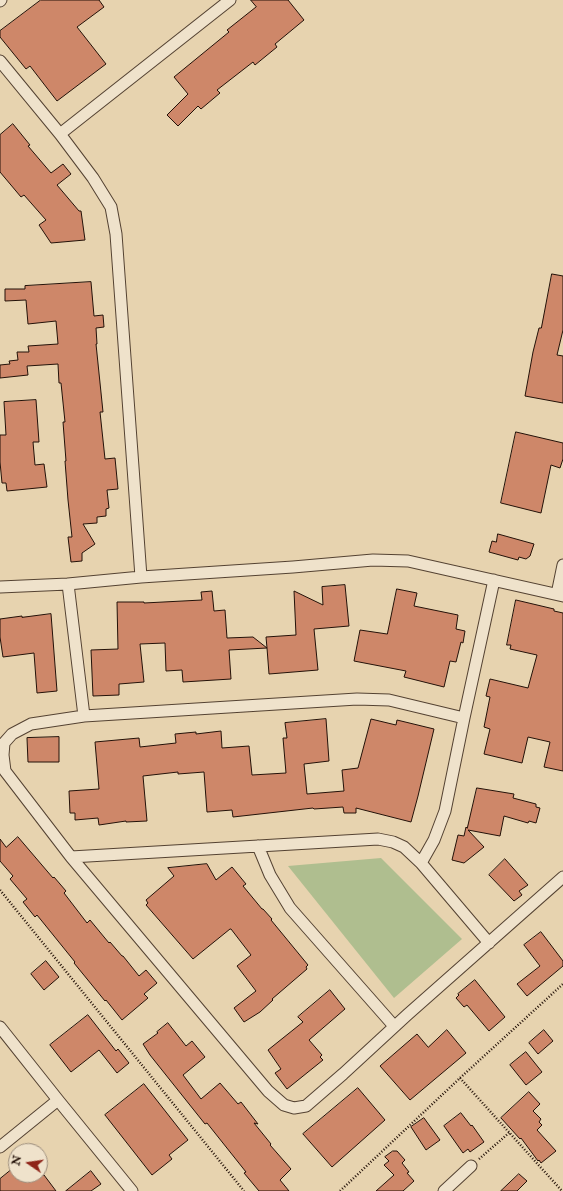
<!DOCTYPE html>
<style>
body{margin:0}
#map{position:relative;width:563px;height:1191px;overflow:hidden;background:#e7d3af;font-family:"IM FELL Double Pica",serif}
canvas{display:block}
.north{position:absolute;left:8px;top:1143px;width:40px;height:40px;box-sizing:border-box;background:#efe2cb;border:1px solid #9d8e7d;border-radius:50%;rotate:283deg;font-size:11px;font-weight:700;line-height:16px;text-align:center;color:#231108}
.north::after{content:'';display:block;margin:auto;width:14px;height:18px;background:#8f2418;clip-path:polygon(50% 0,100% 100%,50% 72%,0 100%)}
</style>
<div id="map">
<canvas width="563" height="1191"></canvas>
<div class="north">N</div>
</div>
<script>
const g = document.querySelector('canvas').getContext('2d');
g.lineJoin = 'round';
function fillPath(path, color) { g.fillStyle = color; g.fill(path, 'evenodd'); }
function stroke(path, color, width, dash) { g.strokeStyle = color; g.lineWidth = width; g.lineCap = dash ? 'butt' : 'round'; g.setLineDash(dash || []); g.stroke(path); }
const green = new Path2D(`
 M 381,858 L 462,939 L 394,998 L 288,866 Z`);
const building = new Path2D(`
 M 41,0 L 99,0 L 104,7 L 77,27 L 106,64 L 57,101 L 30,66 L 26,69 L 0,37 L 0,31 Z
 M 251,0 L 288,0 L 304,20 L 275,44 L 277,47 L 255,65 L 253,62 L 217,90 L 220,93 L 201,109 L 198,106 L 178,126 L 167,115 L 188,94 L 174,77 L 229,32 L 227,30 L 256,7 Z
 M 13,124 L 30,145 L 28,146 L 51,173 L 63,164 L 71,174 L 57,185 L 79,211 L 81,211 L 85,240 L 51,243 L 39,225 L 46,220 L 24,195 L 21,197 L 0,172 L 0,135 Z
 M 552,274 L 563,276 L 563,330 L 557,355 L 563,356 L 563,403 L 525,396 L 533,352 L 539,328 L 541,328 Z
 M 91,282 L 94,316 L 103,315 L 104,327 L 96,328 L 97,344 L 96,344 L 103,412 L 100,412 L 105,459 L 115,458 L 118,489 L 107,490 L 109,508 L 106,509 L 106,516 L 97,517 L 97,523 L 83,524 L 95,544 L 82,553 L 82,561 L 71,562 L 68,537 L 72,537 L 68,500 L 65,461 L 66,461 L 63,422 L 65,422 L 61,383 L 59,383 L 58,364 L 27,366 L 28,375 L 0,378 L 0,365 L 10,364 L 9,361 L 18,360 L 17,352 L 29,352 L 28,346 L 58,344 L 56,321 L 28,324 L 26,300 L 5,301 L 5,289 L 25,289 L 25,286 Z
 M 36,400 L 39,442 L 33,442 L 35,465 L 44,464 L 47,487 L 7,491 L 6,483 L 2,483 L 0,462 L 0,435 L 6,435 L 4,402 Z
 M 516,432 L 563,443 L 563,459 L 560,468 L 551,465 L 541,513 L 501,503 Z
 M 498,534 L 534,544 L 530,556 L 526,559 L 519,557 L 518,560 L 489,552 L 492,541 L 496,542 Z
 M 345,585 L 349,626 L 314,629 L 318,670 L 269,674 L 267,648 L 229,650 L 231,679 L 183,682 L 182,670 L 166,671 L 165,643 L 140,644 L 144,682 L 119,684 L 119,695 L 93,696 L 91,650 L 118,649 L 117,602 L 144,602 L 144,603 L 202,600 L 201,592 L 212,591 L 214,611 L 225,610 L 227,638 L 253,637 L 267,648 L 266,637 L 296,635 L 294,591 L 323,605 L 322,587 Z
 M 397,589 L 417,593 L 414,606 L 458,615 L 456,629 L 465,631 L 463,643 L 461,642 L 456,662 L 450,661 L 444,687 L 404,677 L 406,671 L 354,661 L 360,630 L 387,634 Z
 M 516,600 L 554,609 L 554,611 L 563,613 L 563,771 L 544,767 L 550,742 L 528,737 L 522,763 L 484,754 L 490,729 L 484,727 L 490,697 L 486,696 L 490,679 L 528,688 L 537,655 L 510,649 L 511,645 L 507,645 Z
 M 51,614 L 57,691 L 37,693 L 34,653 L 3,657 L 0,637 L 0,619 L 22,616 L 22,617 Z
 M 326,719 L 329,761 L 304,764 L 307,794 L 344,791 L 342,770 L 358,768 L 371,719 L 396,725 L 397,720 L 434,729 L 418,796 L 411,822 L 356,808 L 356,813 L 344,813 L 343,807 L 314,809 L 313,808 L 233,817 L 232,810 L 207,812 L 204,772 L 178,774 L 178,772 L 143,776 L 147,821 L 126,822 L 126,821 L 99,825 L 98,818 L 75,820 L 75,813 L 70,813 L 69,791 L 99,789 L 95,742 L 139,738 L 140,747 L 176,743 L 175,734 L 196,732 L 196,734 L 221,731 L 222,748 L 249,746 L 252,775 L 286,773 L 283,738 L 287,738 L 285,723 Z
 M 59,737 L 59,762 L 28,762 L 27,738 Z
 M 477,788 L 514,794 L 513,798 L 536,804 L 536,807 L 540,808 L 536,823 L 529,821 L 528,823 L 504,816 L 500,836 L 468,830 L 484,847 L 464,863 L 452,860 L 458,835 L 464,836 L 466,827 L 467,828 Z
 M 18,837 L 53,878 L 54,877 L 66,891 L 64,893 L 87,923 L 90,920 L 109,943 L 110,942 L 122,956 L 123,956 L 139,976 L 146,970 L 157,983 L 144,994 L 148,998 L 122,1020 L 106,1000 L 105,1001 L 74,963 L 75,962 L 37,915 L 35,917 L 23,902 L 27,899 L 10,879 L 13,876 L 0,861 L 0,839 L 6,847 Z
 M 505,859 L 528,885 L 519,891 L 522,895 L 514,901 L 489,875 Z
 M 207,864 L 216,880 L 232,867 L 246,884 L 243,886 L 262,909 L 263,909 L 272,919 L 271,920 L 308,965 L 306,967 L 307,969 L 272,999 L 273,1000 L 260,1012 L 244,1022 L 234,1008 L 256,991 L 237,966 L 251,955 L 231,929 L 230,929 L 193,959 L 146,905 L 148,903 L 146,900 L 174,876 L 168,868 Z
 M 541,932 L 563,961 L 563,966 L 527,996 L 517,984 L 540,966 L 524,945 Z
 M 46,961 L 59,977 L 44,990 L 31,974 Z
 M 475,980 L 505,1017 L 489,1031 L 467,1005 L 464,1007 L 456,998 L 459,995 L 458,994 Z
 M 330,990 L 345,1009 L 309,1040 L 322,1055 L 320,1057 L 323,1060 L 287,1089 L 275,1073 L 281,1069 L 268,1050 L 303,1022 L 298,1017 Z
 M 88,1015 L 116,1051 L 118,1049 L 129,1063 L 117,1073 L 99,1050 L 71,1072 L 50,1045 Z
 M 168,1023 L 186,1046 L 192,1041 L 205,1057 L 183,1075 L 201,1099 L 220,1083 L 238,1104 L 241,1102 L 258,1124 L 254,1123 L 271,1144 L 270,1145 L 291,1169 L 280,1180 L 289,1191 L 259,1191 L 244,1173 L 246,1172 L 207,1123 L 205,1124 L 150,1055 L 143,1044 L 158,1033 L 157,1032 Z
 M 447,1030 L 466,1053 L 410,1100 L 380,1066 L 417,1034 L 428,1047 Z
 M 544,1030 L 553,1041 L 538,1054 L 529,1043 Z
 M 526,1052 L 542,1072 L 526,1085 L 510,1065 Z
 M 144,1084 L 188,1140 L 169,1155 L 172,1159 L 152,1175 L 105,1115 Z
 M 358,1088 L 385,1120 L 332,1167 L 303,1134 Z
 M 529,1092 L 540,1104 L 533,1111 L 541,1119 L 539,1122 L 542,1125 L 537,1130 L 556,1151 L 541,1163 L 539,1160 L 538,1161 L 521,1138 L 520,1139 L 501,1118 Z
 M 461,1113 L 471,1126 L 472,1125 L 484,1142 L 470,1152 L 468,1149 L 463,1153 L 444,1126 Z
 M 424,1118 L 440,1140 L 426,1150 L 411,1127 Z
 M 393,1151 L 397,1151 L 405,1160 L 402,1163 L 409,1172 L 407,1173 L 414,1181 L 403,1191 L 376,1191 L 394,1175 L 384,1165 L 389,1161 L 385,1157 Z
 M 16,1166 L 16,1175 L 44,1175 L 56,1191 L 0,1191 L 0,1179 Z
 M 91,1171 L 101,1184 L 91,1191 L 66,1191 Z
 M 519,1174 L 527,1181 L 517,1191 L 501,1191 Z`);
const path = new Path2D(`
 M 0,890 L 244,1191
 M 460,1078 L 562,1191
 M 479,1159 L 510,1132
 M 340,1191 L 460,1078 L 563,984`);
const street = new Path2D(`
 M 0,1 L 1,0
 M 0,61 L 60,134 L 93,178 L 111,207 L 116,234 L 141,577
 M 60,134 L 230,0
 M 68,584 L 84,716
 M 0,587 L 68,584 L 141,577 L 293,567 L 373,560 L 408,561 L 563,596
 M 557,594 L 563,565
 M 464,718 L 389,700 L 357,699 L 84,716 L 31,724 L 12,734 L 4,743 L 3,755 L 5,771 L 71,857 L 268,1091 L 284,1105 L 294,1108 L 306,1106 L 343,1074 L 407,1015 L 563,877
 M 258,846 L 270,875 L 290,908 L 394,1026
 M 71,857 L 378,839 L 393,842 L 404,847 L 421,863 L 489,943
 M 421,863 L 434,840 L 445,811 L 464,718 L 494,580
 M 0,1027 L 58,1100 L 132,1191
 M 0,1147 L 58,1100
 M 444,1191 L 471,1166`);
fillPath(green, '#afbe8f');
fillPath(building, '#ce8769');
stroke(building, '#231108', 1);
stroke(street, '#544232', 13);
stroke(path, '#231108', 2.5, [1, 2]);
stroke(street, '#efe2cb', 11);
</script>
